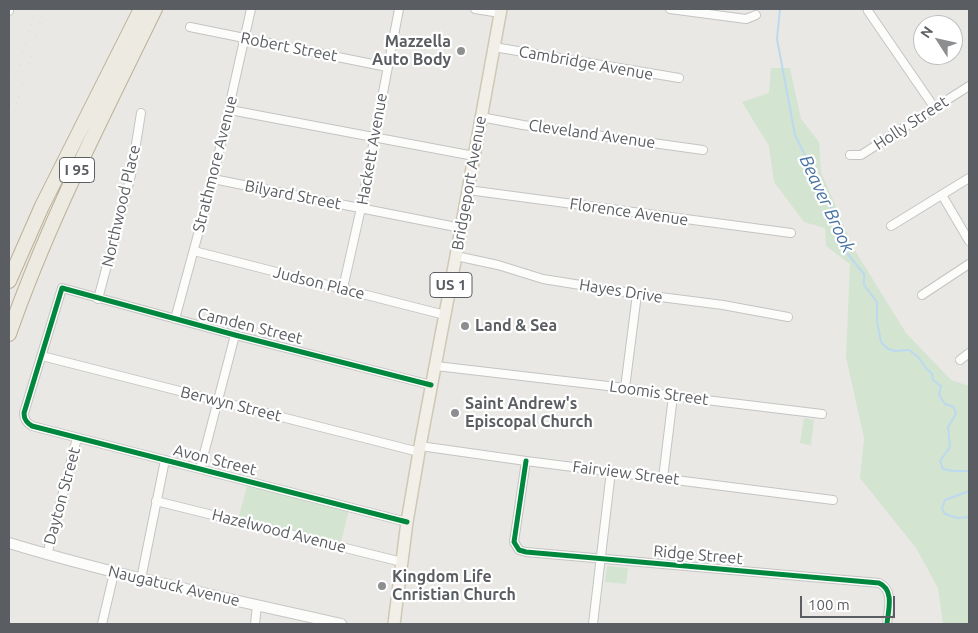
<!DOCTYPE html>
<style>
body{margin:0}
#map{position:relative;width:978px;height:633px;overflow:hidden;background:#e9e8e4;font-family:Ubuntu,sans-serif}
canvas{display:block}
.frame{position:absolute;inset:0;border:10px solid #5a5d61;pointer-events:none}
.north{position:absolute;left:913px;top:15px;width:50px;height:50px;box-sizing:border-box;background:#fff;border:1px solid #bdbec0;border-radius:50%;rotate:305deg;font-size:14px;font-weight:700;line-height:20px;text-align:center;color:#5a5d61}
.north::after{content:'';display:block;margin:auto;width:18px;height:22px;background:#8c8e8f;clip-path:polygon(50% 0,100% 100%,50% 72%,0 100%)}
.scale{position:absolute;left:800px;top:596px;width:95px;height:22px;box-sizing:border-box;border:2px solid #5a5d61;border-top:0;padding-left:6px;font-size:15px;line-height:18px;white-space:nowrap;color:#5a5d61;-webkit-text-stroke:4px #fff;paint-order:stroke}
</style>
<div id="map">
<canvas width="978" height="633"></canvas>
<div class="frame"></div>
<div class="north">N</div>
<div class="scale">100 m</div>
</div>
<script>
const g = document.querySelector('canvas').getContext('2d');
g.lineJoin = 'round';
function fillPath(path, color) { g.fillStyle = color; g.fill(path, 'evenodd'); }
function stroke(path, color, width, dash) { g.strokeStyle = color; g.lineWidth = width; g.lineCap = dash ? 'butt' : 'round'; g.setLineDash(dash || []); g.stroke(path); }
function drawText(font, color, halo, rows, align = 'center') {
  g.font = font + ' Ubuntu,sans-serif'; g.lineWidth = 4.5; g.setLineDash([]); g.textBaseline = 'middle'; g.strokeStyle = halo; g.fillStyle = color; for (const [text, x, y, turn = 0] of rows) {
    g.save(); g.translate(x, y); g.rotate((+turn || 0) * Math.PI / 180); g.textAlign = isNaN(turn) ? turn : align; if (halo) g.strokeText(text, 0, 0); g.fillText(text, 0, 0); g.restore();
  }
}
const green = new Path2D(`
 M 771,68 L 790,68 L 801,119 L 819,142 L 821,172 L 854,249 L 906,333 L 951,380 L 969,386 L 969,624 L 943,624 L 938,588 L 916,548 L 860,478 L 864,438 L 846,357 L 850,264 L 826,246 L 825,228 L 804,222 L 774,182 L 769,146 L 742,102 L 769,93 Z
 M 804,418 L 814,420 L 811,445 L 800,443 Z
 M 248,483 L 349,510 L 341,542 L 241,518 L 239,516 Z
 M 607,566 L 628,568 L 626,584 L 605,582 Z`);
const stream = new Path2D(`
 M 780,9 L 777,39 L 795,135 L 836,217 L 846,252 L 864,274 L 864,285 L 877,302 L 877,321 L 881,342 L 888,349 L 895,351 L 909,350 L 918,357 L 926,368 L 932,374 L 933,380 L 941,386 L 939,395 L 945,404 L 954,407 L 956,414 L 948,427 L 950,447 L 940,461 L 943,469 L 954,471 L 969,471
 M 969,491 L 945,500 L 942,508 L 945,514 L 957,518 L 969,517`);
const minor = new Path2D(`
 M 475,9 L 500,13
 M 670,9 L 746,19 L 756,15
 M 9,11 L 9,9
 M 868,11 L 934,107
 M 190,27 L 387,67
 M 494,47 L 679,78
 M 230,110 L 474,156
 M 481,117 L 523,125 L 703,150
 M 850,155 L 861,155 L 969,86
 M 213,179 L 461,228
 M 468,190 L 791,233
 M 942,195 L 969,241
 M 891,226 L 969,178
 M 194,251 L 445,315
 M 456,256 L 498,265 L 543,279 L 637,294 L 723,305 L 788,317
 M 343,288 L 361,208 L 399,9
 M 922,295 L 969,264
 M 98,299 L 131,175 L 141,113
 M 175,319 L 213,179 L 251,9
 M 42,356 L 419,452
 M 960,360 L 969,353
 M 436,366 L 625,388 L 673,396 L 822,414
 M 625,388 L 637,294
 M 420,446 L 526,461 L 833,500
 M 526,461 L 514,542 L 519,550 L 526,552 L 879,583 C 895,590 888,611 887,624
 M 200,469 L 235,335
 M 663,478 L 673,396
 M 156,501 L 402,562
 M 407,522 L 32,426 C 27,423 24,420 24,413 L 62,288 L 235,335 L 431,385
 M 47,555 L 77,438
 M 141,579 L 165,460
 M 102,624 L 114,573
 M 255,624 L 257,605
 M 593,624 L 611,471`);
const secondary = new Path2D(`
 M 9,543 C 118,576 230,599 341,624`);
const primary = new Path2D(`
 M 394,624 L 407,522 L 420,446 L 456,256 L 501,9`);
const motorway = new Path2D(`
 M 9,281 L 42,206 L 141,9
 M 9,334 C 48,222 103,116 155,9`);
const rail = new Path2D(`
 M 16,79 L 35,9
 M 9,91 L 15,71
 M 9,131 L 44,9`);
const cycleway = new Path2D(`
 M 526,461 L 514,542 L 519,550 L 526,552 L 879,583 C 895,590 888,611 887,624
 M 407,522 L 32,426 C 27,423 24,420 24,413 L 62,288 L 235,335 L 431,385`);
const markers = [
 [461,51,5,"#8c8e8f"],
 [465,326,5,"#8c8e8f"],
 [455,413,5,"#8c8e8f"],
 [382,586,5,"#8c8e8f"]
];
const shields = [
 [77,170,35],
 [451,285,42]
];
const shieldNames = [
 ["I 95",77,170],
 ["US 1",451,285]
];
const poiNames = [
 ["Mazzella",451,42,"right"],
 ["Auto Body",451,60,"right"],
 ["Land & Sea",475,326],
 ["Saint Andrew's",465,404],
 ["Episcopal Church",465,422],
 ["Kingdom Life",392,577],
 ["Cnristian Church",392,595]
];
const streetNames = [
 ["Robert Street",289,47,11],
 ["Cambridge Avenue",586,63,10],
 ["Holly Street",911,123,-33],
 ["Cleveland Avenue",592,134,8],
 ["Hackett Avenue",372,149,-80],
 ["Strathmore Avenue",215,164,-76],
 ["Bridgeport Avenue",469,183,-80],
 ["Bilyard Street",293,195,11],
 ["Northwood Place",121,206,-77],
 ["Florence Avenue",629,212,8],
 ["Judson Place",319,283,14],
 ["Hayes Drive",621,291,9],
 ["Camden Street",250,326,14],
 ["Loomis Street",659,393,8],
 ["Berwyn Street",231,404,14],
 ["Avon Street",215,460,14],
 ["Fairview Street",626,473,7],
 ["Dayton Street",62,496,-75],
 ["Hazelwood Avenue",279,531,14],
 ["Ridge Street",698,555,5],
 ["Naugatuck Avenue",174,586,13]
];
const waterNames = [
 ["Beaver Brook",827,204,65]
];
fillPath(green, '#d3e4d1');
stroke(stream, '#bcd9ef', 2);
stroke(minor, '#c4c4c4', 10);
stroke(secondary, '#c6c6c6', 12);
stroke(primary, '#cec8b5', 14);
stroke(motorway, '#bcb196', 16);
stroke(minor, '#fcfcfb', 8);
stroke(secondary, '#fcfcfb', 10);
stroke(primary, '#f1efe7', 11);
stroke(motorway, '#eceae1', 14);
stroke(rail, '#e0e1e1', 2, [1, 6]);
stroke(cycleway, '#00873e', 5);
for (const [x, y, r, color] of markers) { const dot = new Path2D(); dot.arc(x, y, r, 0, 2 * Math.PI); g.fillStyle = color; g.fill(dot); stroke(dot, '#fff', 2); }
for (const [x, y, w] of shields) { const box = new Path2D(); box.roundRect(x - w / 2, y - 12.5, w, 25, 4); g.fillStyle = '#fff'; g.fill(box); stroke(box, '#5a5d61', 1); }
drawText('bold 15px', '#5a5d61', null, shieldNames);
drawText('bold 16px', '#5a5d61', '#fff', poiNames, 'left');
drawText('16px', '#5a5d61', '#fff', streetNames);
drawText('italic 18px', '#4974a4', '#fff', waterNames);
</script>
